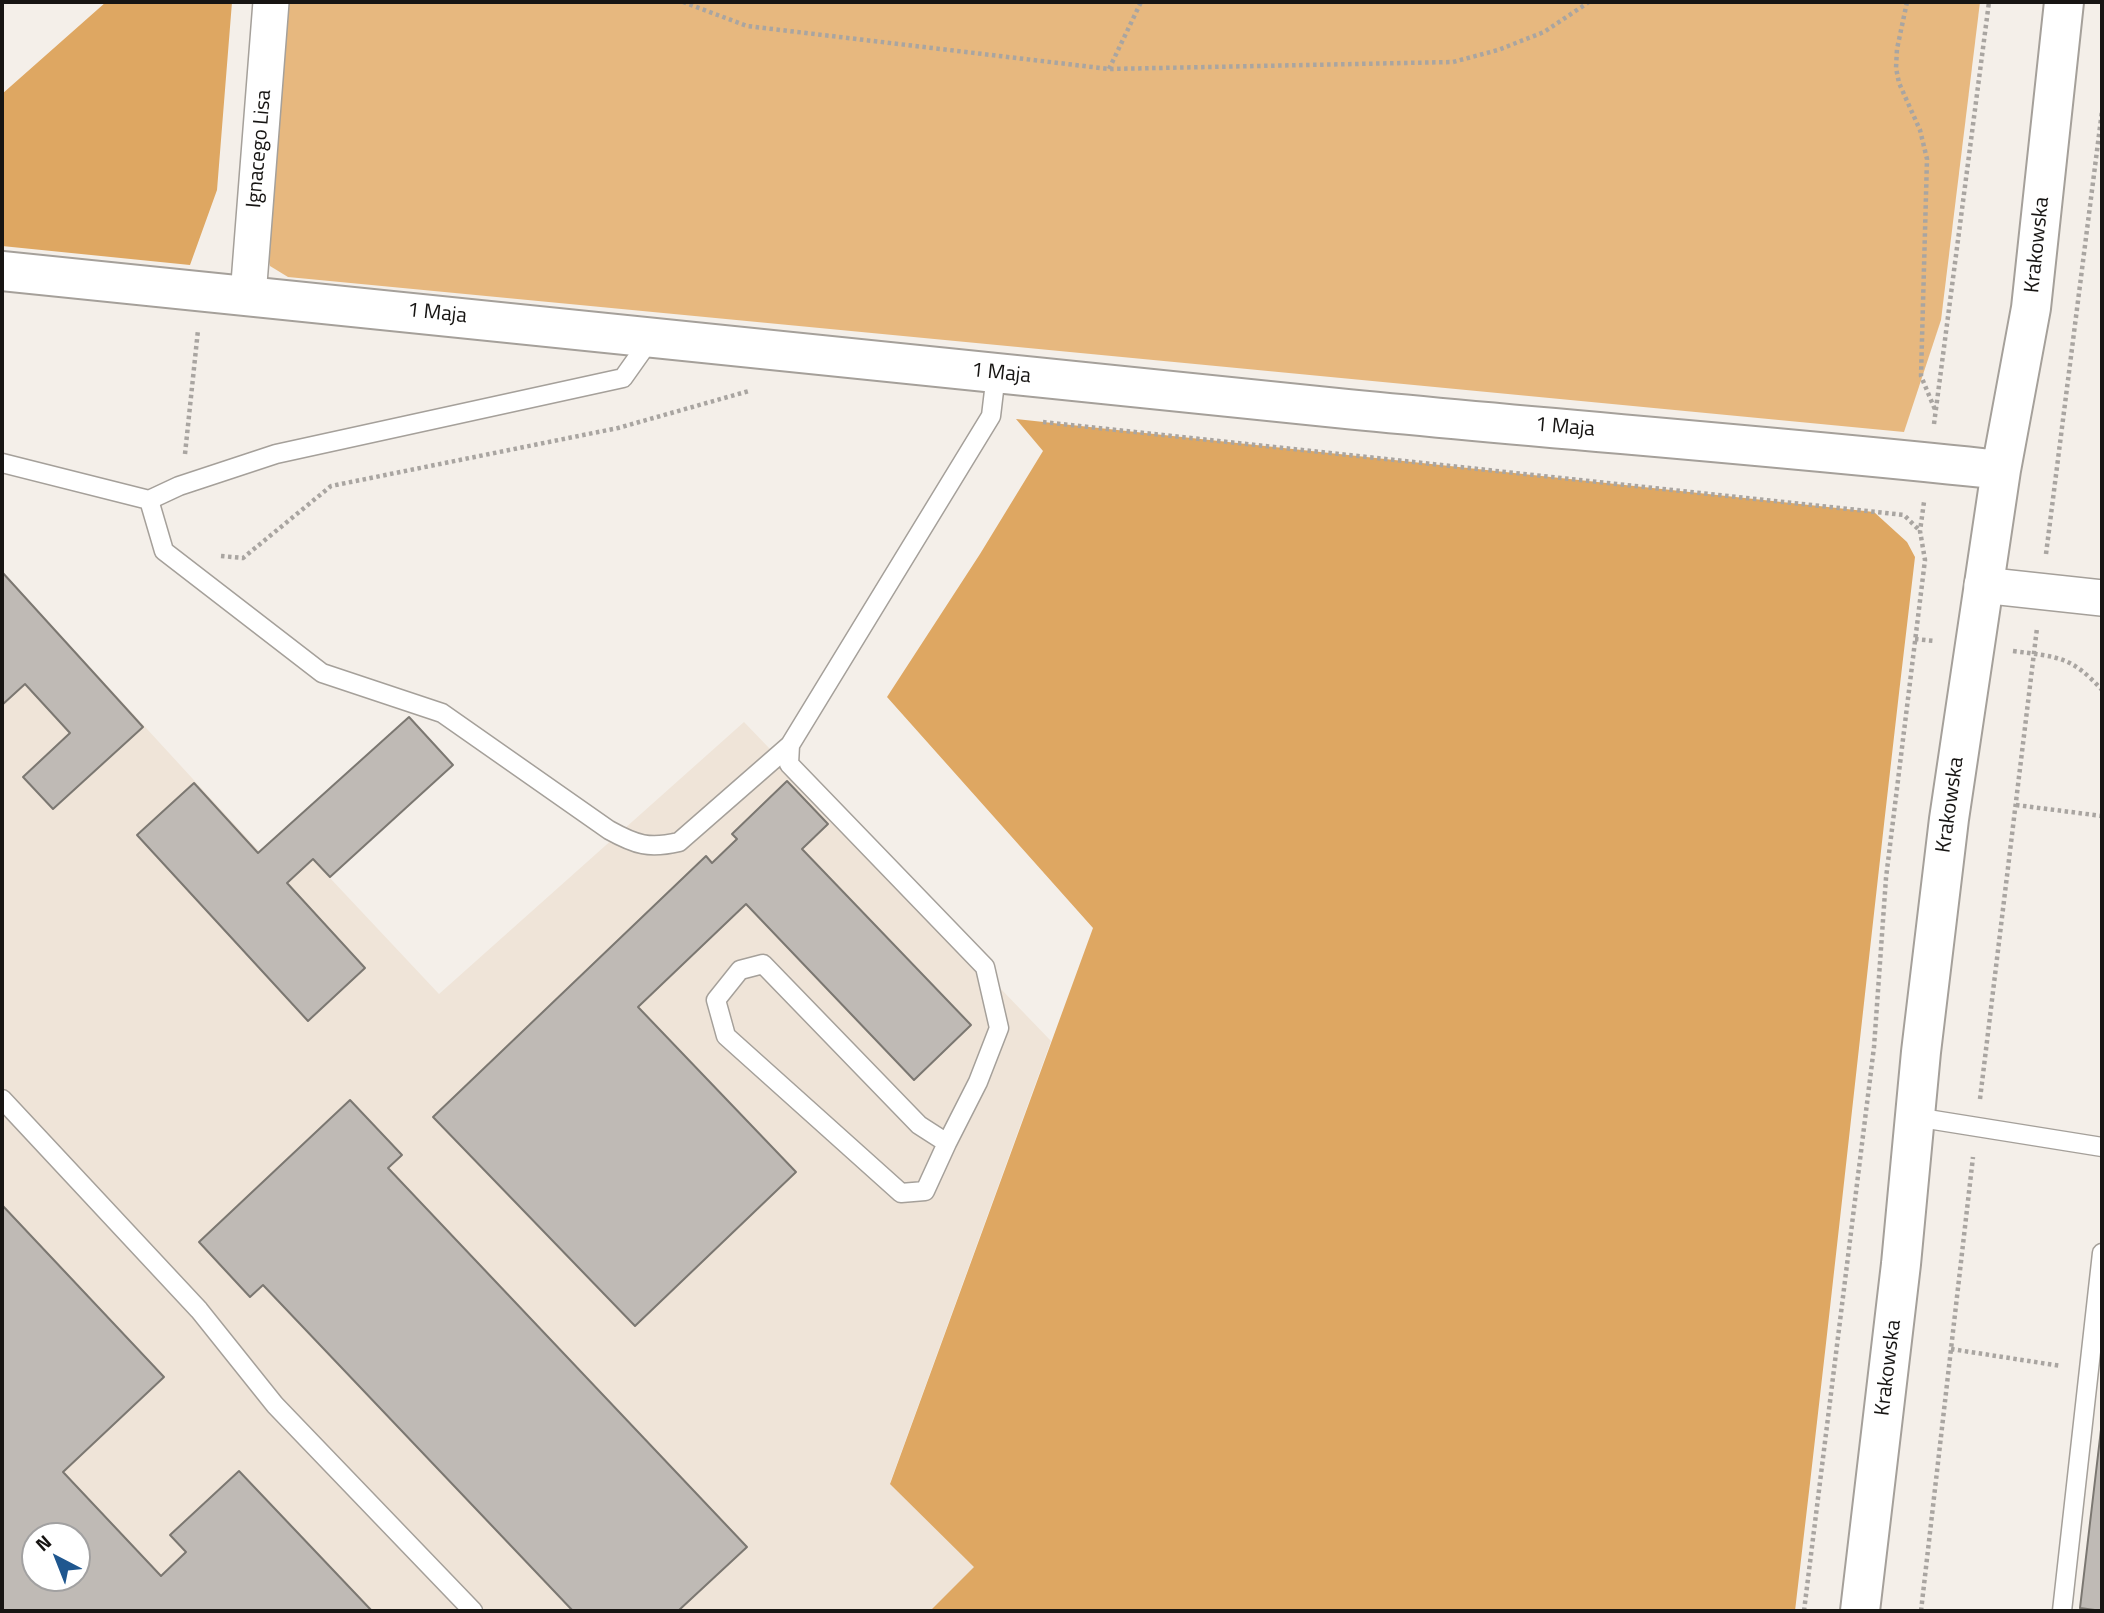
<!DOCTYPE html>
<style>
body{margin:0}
#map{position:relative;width:2104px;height:1613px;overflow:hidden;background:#f4efe9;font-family:"Titillium Web",sans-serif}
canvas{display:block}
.frame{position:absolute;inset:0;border:4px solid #171513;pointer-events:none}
.north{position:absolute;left:21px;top:1522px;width:70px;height:70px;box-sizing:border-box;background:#fff;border:2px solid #a2a1a1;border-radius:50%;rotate:318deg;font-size:19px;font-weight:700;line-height:28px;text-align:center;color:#171513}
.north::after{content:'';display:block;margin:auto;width:24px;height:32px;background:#1f578f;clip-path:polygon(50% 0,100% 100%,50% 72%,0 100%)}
</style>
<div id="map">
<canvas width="2104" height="1613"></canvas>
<div class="frame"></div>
<div class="north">N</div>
</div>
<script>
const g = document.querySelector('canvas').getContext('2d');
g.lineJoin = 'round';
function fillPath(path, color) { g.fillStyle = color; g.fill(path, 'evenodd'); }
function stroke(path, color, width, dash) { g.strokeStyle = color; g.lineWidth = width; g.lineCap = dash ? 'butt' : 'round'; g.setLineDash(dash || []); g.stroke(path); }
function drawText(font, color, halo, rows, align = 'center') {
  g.font = font + ' "Titillium Web",sans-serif'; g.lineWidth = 5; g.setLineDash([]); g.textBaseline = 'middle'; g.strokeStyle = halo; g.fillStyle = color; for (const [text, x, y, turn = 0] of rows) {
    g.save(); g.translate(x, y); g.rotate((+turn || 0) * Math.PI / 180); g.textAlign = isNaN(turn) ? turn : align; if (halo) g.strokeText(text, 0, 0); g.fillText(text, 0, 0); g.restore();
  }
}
const built = new Path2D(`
 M 2,571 L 259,851 L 409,717 L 453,765 L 330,878 L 439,994 L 744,722 L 1051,1041 L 890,1483 L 975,1567 L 930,1611 L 2,1611 ZM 35,1536 L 77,1536 L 77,1578 L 35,1578 Z`);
const green = new Path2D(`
 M 285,2 L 1980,2 L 1941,320 L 1904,432 L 288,277 L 270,266 L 265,244 Z`);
const forest = new Path2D(`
 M 106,2 L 232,2 L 217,190 L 190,265 L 2,246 L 2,94 Z
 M 1016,419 L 1874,512 L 1907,542 L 1915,557 C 1873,908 1837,1260 1795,1611 L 930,1611 L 974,1567 L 890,1484 L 1093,928 L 887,697 L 980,554 L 1043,451 Z`);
const building = new Path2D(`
 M 2,572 L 143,727 L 53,809 L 23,777 L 70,733 L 25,684 L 2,705 Z
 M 409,717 L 453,765 L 330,877 L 313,859 L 287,883 L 365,968 L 308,1021 L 137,835 L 194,783 L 258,853 Z
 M 787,781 L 828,824 L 802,849 L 971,1025 L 914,1080 L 746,904 L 638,1007 L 796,1172 L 635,1326 L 433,1117 L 706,856 L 712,863 L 737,839 L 732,834 Z
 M 350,1100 L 402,1155 L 388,1168 L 747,1547 L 678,1611 L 573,1611 L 263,1285 L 250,1297 L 199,1242 Z
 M 2,1205 L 164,1377 L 63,1472 L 161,1576 L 186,1552 L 170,1535 L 239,1471 L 372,1611 L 2,1611 ZM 35,1536 L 77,1536 L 77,1578 L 35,1578 Z
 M 2102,1421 L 2102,1611 L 2080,1608 Z`);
const path = new Path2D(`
 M 683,2 L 747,26 L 1109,69 L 1453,62 L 1498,50 L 1544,32 L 1589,2
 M 1907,2 L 1897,49 L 1896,68 L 1899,83 L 1920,130 L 1927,159 L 1921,376 L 1936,412
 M 1109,69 L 1141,2
 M 1043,422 L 1904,515 L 1920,531
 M 1934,424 L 1989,2
 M 185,454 L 198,330
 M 2046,554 L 2102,111
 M 221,556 L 243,558 L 331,486 L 618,428 L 749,391
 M 1915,639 L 1935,641
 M 2013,651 C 2058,657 2071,656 2102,690
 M 2016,805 L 2102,816
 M 1980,1099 L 2037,628
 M 1951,1349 L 2061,1366
 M 1804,1611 L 1874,1047 L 1886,878 L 1925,560 L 1920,531 L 1924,502
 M 1921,1611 L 1973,1157`);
const lane = new Path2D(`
 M 2,463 L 149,500 L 179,486 L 276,454 L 623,378 L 652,337
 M 149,500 L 164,551 L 322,673 L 442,713 L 609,830 C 636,845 649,849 679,842 L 790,745 L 991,416 L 996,374
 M 790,745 L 789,764 L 985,967 L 999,1028 L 978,1082 L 947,1143 L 919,1125 L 763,964 L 740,970 L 716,1000 L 726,1036 L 901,1193 L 925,1191 L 947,1143
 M 2,1099 L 199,1310 L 275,1405 L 473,1611
 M 1915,1117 L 2102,1147
 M 2062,1611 L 2102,1253`);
const street = new Path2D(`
 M 248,296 L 271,2
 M 1982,585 L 2102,598`);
const secondary = new Path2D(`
 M 2,271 C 447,316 892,363 1337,408 C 1558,430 1780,446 2001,470
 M 1860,1611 L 1901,1264 L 1921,1052 L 1949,819 L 2001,470 L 2031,308 L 2064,2`);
const streetNames = [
 ["Ignacego Lisa",260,149,-85],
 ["Krakowska",2038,245,-84],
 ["1 Maja",437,314,6],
 ["1 Maja",1001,374,6],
 ["1 Maja",1565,428,5],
 ["Krakowska",1951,805,-82],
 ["Krakowska",1889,1368,-83]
];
fillPath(built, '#efe4d8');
fillPath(green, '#e7b87f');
fillPath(forest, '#dea762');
fillPath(building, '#bfbab5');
stroke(building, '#7b7771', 2);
stroke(lane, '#a5a09a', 21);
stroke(street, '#a5a09a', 38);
stroke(secondary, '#a5a09a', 42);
stroke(path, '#a9a5a1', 4.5, [3.5, 3.5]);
stroke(lane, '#fff', 18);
stroke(street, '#fff', 35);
stroke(secondary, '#fff', 38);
drawText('21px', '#171513', '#fff', streetNames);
</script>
